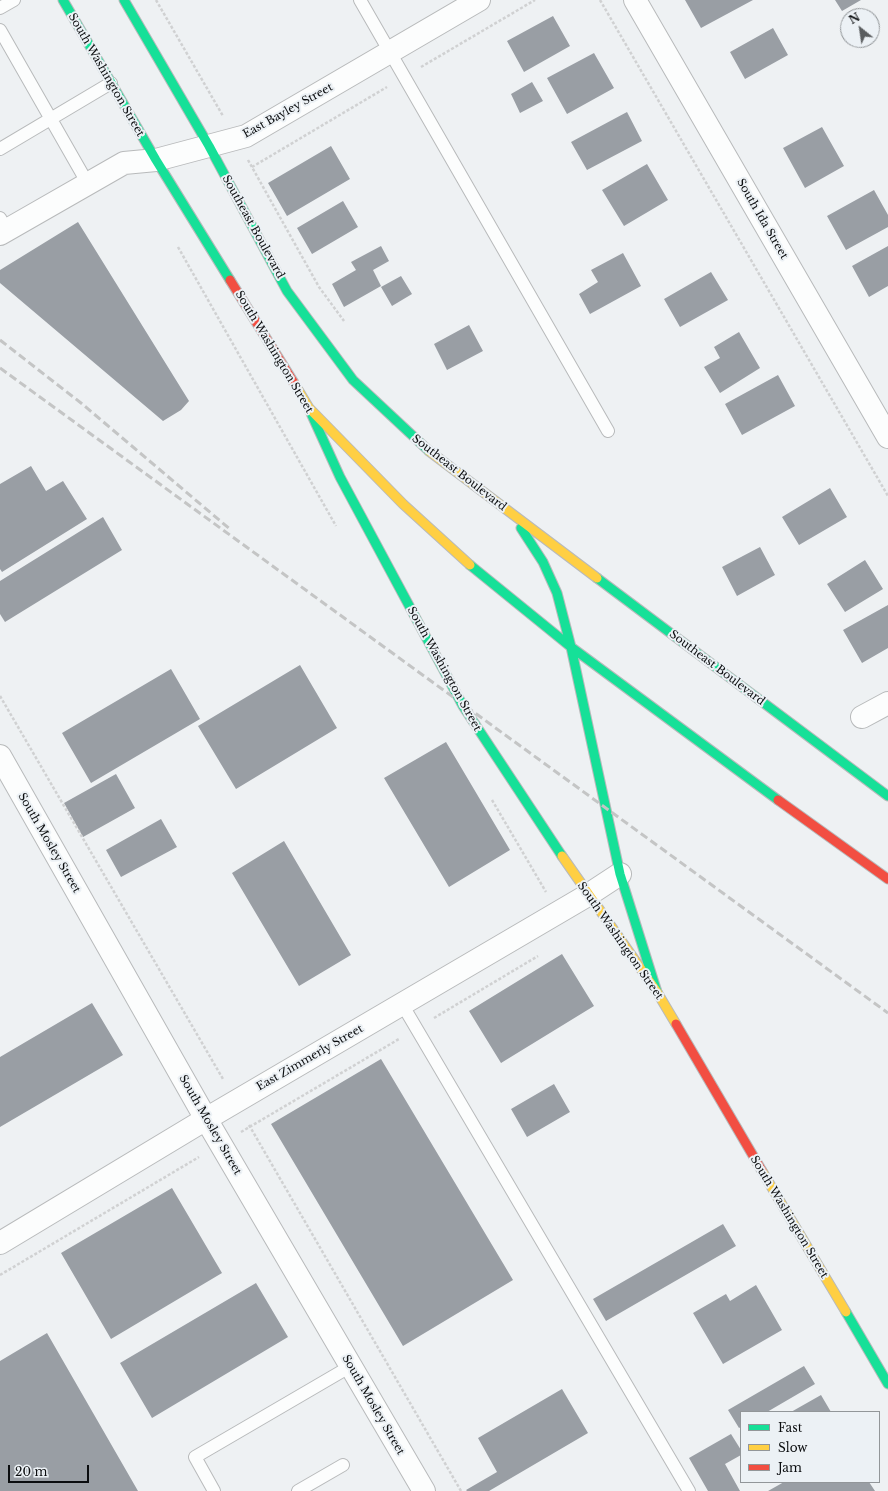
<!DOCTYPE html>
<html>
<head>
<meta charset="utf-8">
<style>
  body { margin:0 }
  #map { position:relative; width:888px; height:1491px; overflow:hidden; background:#eef1f3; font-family:"Libre Baskerville",serif }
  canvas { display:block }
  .legend { position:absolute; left:740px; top:1411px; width:140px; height:72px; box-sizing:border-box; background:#ecf1f5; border:1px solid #929699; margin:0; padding:5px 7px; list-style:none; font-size:12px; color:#0b0d0f }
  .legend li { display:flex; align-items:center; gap:8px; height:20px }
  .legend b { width:20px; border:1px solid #929699 }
  .north { position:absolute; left:840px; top:8px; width:40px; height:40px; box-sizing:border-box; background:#ecf1f5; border:1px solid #929699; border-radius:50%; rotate:330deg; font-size:11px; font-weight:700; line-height:16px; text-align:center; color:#0b0d0f }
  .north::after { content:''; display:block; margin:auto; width:14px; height:18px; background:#5a5d5f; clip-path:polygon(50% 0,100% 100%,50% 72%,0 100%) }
  .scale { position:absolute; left:8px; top:1465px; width:81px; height:18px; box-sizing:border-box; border:2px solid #0b0d0f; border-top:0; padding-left:5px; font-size:12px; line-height:14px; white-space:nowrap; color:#0b0d0f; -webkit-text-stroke:3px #ecf1f5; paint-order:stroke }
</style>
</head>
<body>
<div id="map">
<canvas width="888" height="1491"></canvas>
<ul class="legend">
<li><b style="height:5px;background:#16e098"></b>Fast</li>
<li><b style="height:5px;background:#ffcf43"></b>Slow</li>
<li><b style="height:5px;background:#f24e42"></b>Jam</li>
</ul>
<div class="north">N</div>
<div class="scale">20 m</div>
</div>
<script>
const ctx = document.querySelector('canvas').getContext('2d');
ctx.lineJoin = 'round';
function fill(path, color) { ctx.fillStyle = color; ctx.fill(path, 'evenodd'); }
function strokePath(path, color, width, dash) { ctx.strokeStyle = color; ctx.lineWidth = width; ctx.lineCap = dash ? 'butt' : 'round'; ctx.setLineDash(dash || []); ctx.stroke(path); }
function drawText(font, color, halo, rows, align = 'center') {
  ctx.font = font + ' "Libre Baskerville",serif'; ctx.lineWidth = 4; ctx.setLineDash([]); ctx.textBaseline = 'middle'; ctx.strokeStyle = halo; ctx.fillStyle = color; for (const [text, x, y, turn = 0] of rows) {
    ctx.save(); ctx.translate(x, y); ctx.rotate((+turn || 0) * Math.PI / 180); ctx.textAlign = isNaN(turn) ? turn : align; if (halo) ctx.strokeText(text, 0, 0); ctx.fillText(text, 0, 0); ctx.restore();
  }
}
const building = new Path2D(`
  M 685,0 L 753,0 L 701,28 Z
  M 835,0 L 861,0 L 842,11 Z
  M 553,16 L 570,46 L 524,72 L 507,41 Z
  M 773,28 L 788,55 L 745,79 L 730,52 Z
  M 594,53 L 614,88 L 567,114 L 547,78 Z
  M 532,82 L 543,101 L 520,113 L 511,94 Z
  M 627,112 L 642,141 L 587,170 L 571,142 Z
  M 822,127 L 844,166 L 805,188 L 783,148 Z
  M 331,146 L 350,179 L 287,216 L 268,183 Z
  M 647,164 L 668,200 L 624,226 L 602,190 Z
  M 874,190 L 888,215 L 888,227 L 846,250 L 827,216 Z
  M 343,201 L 358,227 L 312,254 L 297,228 Z
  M 78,222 L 189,401 L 181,410 L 163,421 L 0,283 L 0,270 Z
  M 381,246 L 389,261 L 373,270 L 381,286 L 344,307 L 332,284 L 356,270 L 351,262 Z
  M 888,246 L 888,286 L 869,297 L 852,266 Z
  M 623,253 L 641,286 L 590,314 L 579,294 L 598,282 L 591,270 Z
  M 711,272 L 728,300 L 680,327 L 664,299 Z
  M 401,276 L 412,294 L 392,306 L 381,287 Z
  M 469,325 L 483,351 L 447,370 L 434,344 Z
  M 739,332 L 760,368 L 720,393 L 704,367 L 720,358 L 714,347 Z
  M 778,375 L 795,406 L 742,435 L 725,404 Z
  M 31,466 L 46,491 L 63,481 L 87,519 L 2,572 L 0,569 L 0,484 Z
  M 830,488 L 847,517 L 799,545 L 782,517 Z
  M 103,517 L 122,550 L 5,622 L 0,614 L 0,581 Z
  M 760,547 L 775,575 L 737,596 L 722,567 Z
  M 865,560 L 883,589 L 845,612 L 827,584 Z
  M 888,605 L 888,648 L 862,663 L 843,630 Z
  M 300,665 L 337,728 L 236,789 L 198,726 Z
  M 171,669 L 200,719 L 91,783 L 62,733 Z
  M 446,742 L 510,850 L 449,887 L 384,778 Z
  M 116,774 L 135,808 L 83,837 L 64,803 Z
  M 161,819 L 177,847 L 121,877 L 106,850 Z
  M 284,841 L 351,955 L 299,986 L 232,873 Z
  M 562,954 L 594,1006 L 501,1063 L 469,1011 Z
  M 92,1003 L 123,1055 L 0,1127 L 0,1057 Z
  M 381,1059 L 513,1280 L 403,1346 L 271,1124 Z
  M 554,1084 L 570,1112 L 527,1137 L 511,1109 Z
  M 172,1188 L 222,1273 L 111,1339 L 61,1253 Z
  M 723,1224 L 736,1246 L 606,1321 L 593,1299 Z
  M 256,1283 L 288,1337 L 152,1418 L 120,1363 Z
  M 756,1285 L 782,1330 L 723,1364 L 693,1313 L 726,1294 L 730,1301 Z
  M 47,1333 L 138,1491 L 0,1491 L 0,1361 Z
  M 804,1366 L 815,1384 L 767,1412 L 741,1412 L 741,1427 L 739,1428 L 728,1410 Z
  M 562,1389 L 588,1433 L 489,1491 L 467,1491 L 466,1490 L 497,1472 L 478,1438 Z
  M 821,1395 L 831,1412 L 791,1412 Z
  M 731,1434 L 741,1450 L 741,1455 L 725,1464 L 740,1491 L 708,1491 L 689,1458 Z
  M 784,1482 L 869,1482 L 875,1491 L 768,1491 Z`);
const path = new Path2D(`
  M 156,0 L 223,116
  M 600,0 L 888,496
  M 421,67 L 535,0
  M 248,160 L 319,287 L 344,321
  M 252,167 L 387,87
  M 178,247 L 336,526
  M 0,696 L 223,1079
  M 492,800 L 546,892
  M 434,1018 L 538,956
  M 249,1125 L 461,1491
  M 241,1132 L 399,1039
  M 0,1275 L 199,1157`);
const lane = new Path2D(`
  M 360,0 L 608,431
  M 0,8 L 14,0
  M 0,30 L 88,184
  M 0,149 L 111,83
  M 0,218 L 7,230
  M 402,1004 L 689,1491
  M 214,1491 L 195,1457 L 351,1366
  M 298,1491 L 343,1465`);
const street = new Path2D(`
  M 635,0 L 888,437
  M 0,234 L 124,163 L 156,160 L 246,136 L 479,0
  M 862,717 L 888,703
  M 0,756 L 206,1119 L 424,1491
  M 0,1243 L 206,1119 L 588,895 L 620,874`);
const fast = new Path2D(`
  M 63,0 L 156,160 L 230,280
  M 124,0 L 209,146 L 287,291 L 353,380 L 429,451
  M 310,411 L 340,477 L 463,706 L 562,856
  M 521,528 L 543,562 L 557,593 L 571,647 L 620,874 L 657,992
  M 470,565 L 571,647 L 778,800
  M 597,578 L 888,796
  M 846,1312 L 888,1384`);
const slow = new Path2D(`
  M 294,383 L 309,408 L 403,504 L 470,565
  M 429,451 L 597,578
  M 562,856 L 657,992 L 676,1024
  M 762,1171 L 846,1312`);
const jam = new Path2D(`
  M 230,280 L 294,383
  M 778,800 L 888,879
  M 676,1024 L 762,1171`);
const rail = new Path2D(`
  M 0,340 L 81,403 L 231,530
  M 0,368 L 888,1013`);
const streetNames = [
  ["South Washington Street",106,75,60],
  ["East Bayley Street",288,111,-29],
  ["South Ida Street",762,219,60],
  ["Southeast Boulevard",253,227,61],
  ["South Washington Street",274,352,59],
  ["Southeast Boulevard",459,473,38],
  ["Southeast Boulevard",717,668,37],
  ["South Washington Street",444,669,61],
  ["South Mosley Street",49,843,60],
  ["South Washington Street",620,941,55],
  ["East Zimmerly Street",310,1058,-30],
  ["South Mosley Street",210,1125,60],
  ["South Washington Street",789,1217,59],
  ["South Mosley Street",373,1405,60]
];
fill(building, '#999ea4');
strokePath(lane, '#b8babb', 14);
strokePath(street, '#b8babb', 24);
strokePath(fast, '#b8babb', 11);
strokePath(slow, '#b8babb', 11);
strokePath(jam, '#b8babb', 11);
strokePath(path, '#d0d1d2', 2.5, [3, 2]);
strokePath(lane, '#fcfdfd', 12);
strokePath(street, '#fcfdfd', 22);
strokePath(fast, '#16e098', 9);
strokePath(slow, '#ffcf43', 9);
strokePath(jam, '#f24e42', 9);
strokePath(rail, '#c4c5c5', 3, [8, 4]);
drawText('11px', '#0b0d0f', '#ecf1f5', streetNames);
</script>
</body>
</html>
